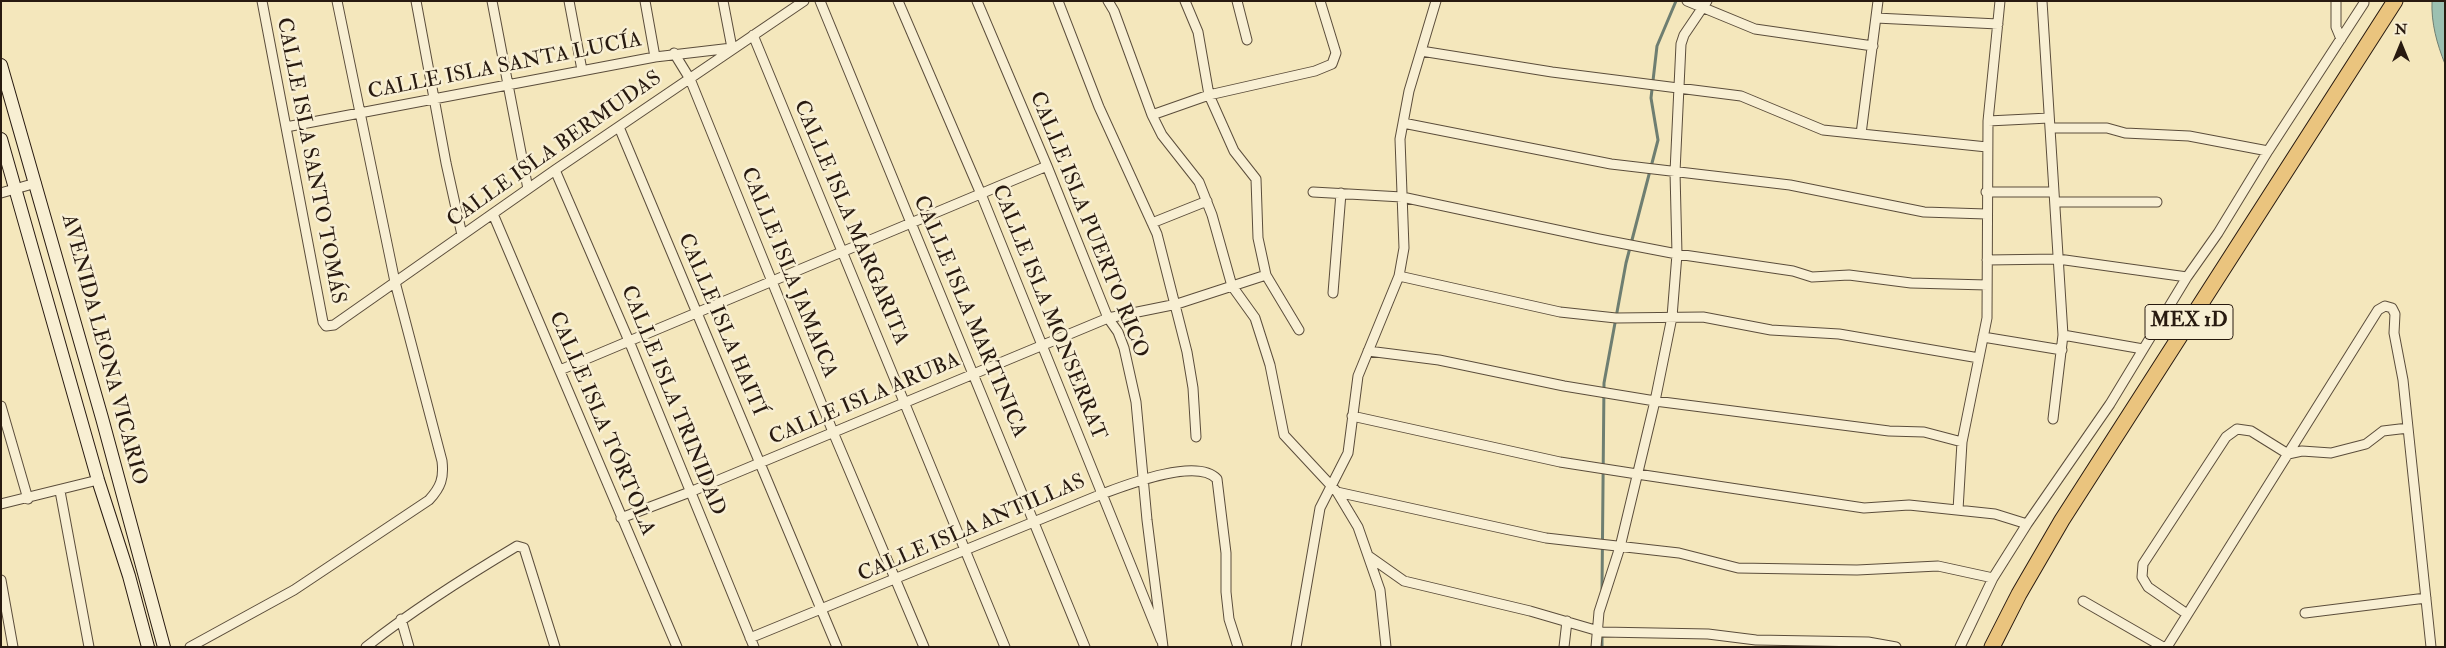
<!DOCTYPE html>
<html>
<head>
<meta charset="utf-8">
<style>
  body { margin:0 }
  #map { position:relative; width:2446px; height:648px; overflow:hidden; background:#f4e7bc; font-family:"IM FELL Double Pica",serif }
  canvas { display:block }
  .frame { position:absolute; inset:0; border:2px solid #281a10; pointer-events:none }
  .north { position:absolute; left:2376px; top:20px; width:50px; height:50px; -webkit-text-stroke:4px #f8efd3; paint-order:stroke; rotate:0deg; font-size:14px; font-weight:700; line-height:20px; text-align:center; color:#281a10 }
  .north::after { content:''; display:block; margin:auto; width:18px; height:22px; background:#281a10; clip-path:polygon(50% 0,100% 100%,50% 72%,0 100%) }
</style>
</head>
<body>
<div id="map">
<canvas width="2446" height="648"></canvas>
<div class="frame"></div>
<div class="north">N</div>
</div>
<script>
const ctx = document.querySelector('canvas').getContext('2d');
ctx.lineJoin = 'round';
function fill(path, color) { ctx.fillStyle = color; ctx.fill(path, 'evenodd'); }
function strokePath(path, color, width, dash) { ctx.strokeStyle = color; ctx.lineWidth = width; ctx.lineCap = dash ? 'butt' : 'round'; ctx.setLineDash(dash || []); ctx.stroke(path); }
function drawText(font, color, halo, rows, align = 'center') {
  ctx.font = font + ' "IM FELL Double Pica",serif'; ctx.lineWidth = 5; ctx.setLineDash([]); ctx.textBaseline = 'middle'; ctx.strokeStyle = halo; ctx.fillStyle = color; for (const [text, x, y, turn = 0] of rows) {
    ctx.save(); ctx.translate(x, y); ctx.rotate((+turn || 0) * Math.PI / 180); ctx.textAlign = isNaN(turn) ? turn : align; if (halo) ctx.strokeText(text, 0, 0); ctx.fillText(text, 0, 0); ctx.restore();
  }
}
const water = new Path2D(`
  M 2432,1 L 2445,1 L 2445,64 C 2437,44 2431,23 2432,1 Z`);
const stream = new Path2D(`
  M 1602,589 L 1604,383 L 1626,263 L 1658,140 L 1651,98 L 1657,46 L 1676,1
  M 1602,647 L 1602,633`);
const street = new Path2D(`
  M 262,1 L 323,322 L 326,326 L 334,325 L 555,170 L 804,1
  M 416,1 L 446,163 L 462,235
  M 492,1 L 528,189
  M 569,1 L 582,70
  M 645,1 L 655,57
  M 820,1 L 1085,647
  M 898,1 L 981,194 L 1161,640
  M 977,1 L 1047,166 L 1108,318 L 1118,332 L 1124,348 L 1136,402 L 1147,520 L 1163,647
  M 1058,1 L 1099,107 L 1157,234 L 1187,352 L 1193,388 L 1196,437
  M 1108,1 L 1114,11 L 1152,115 L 1162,135 L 1199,182 L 1212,215 L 1232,286 L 1255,318 L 1270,365 L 1284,435 L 1337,492 L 1358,527 L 1380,590 L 1386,647
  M 1185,1 L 1198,32 L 1209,95 L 1234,151 L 1256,179 L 1258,238 L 1266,275 L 1299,330
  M 1237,1 L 1247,40
  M 1687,1 L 1755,29 L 1873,46
  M 2042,1 L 2063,335 L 2053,419
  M 2336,1 L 2336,27 L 2341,39
  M 1876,18 L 1998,24
  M 753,35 L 1005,647
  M 1421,51 L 1552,72 L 1741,96 L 1823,130 L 1987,147
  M 674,53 L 690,79 L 833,432 L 924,647
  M 1152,115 L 1209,95 L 1315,71 L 1332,64 L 1336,53 L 1320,1
  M 1988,121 L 2049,118
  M 1403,123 L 1611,164 L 1790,185 L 1924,212 L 1986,214
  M 286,127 L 655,57 L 732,48 L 723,1
  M 619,127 L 837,647
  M 2050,128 L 2107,128 L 2125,133 L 2189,136 L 2268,151
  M 1861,134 L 1878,1
  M 555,170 L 629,341 L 754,647
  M 1313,192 L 1402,197 L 1599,239 L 1677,254 L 1793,271 L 1812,277 L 1849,275 L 1911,283 L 1987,285
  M 1986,192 L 2054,192
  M 1,193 L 36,183
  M 2055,202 L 2157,202
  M 493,214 L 677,647
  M 1152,223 L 1207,201
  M 1987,260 L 2058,259 L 2187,277
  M 1399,276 L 1560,312 L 1616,318 L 1703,317 L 1771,330 L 1839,334 L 1979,358
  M 1333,293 L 1341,193
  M 2063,335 L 2143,349
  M 1983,337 L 2062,350
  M 1368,351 L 1439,360 L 1564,386 L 1655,401 L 1889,431 L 1924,432 L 1962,442
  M 560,370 L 1047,166
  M 1,406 L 28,499
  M 1352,416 L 1560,462 L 1637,474 L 1864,508 L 1909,505 L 1995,514 L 2027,524
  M 60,491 L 89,647
  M 1337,492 L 1546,538 L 1679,553 L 1738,568 L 1857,570 L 1938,566 L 1993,578
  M 1,504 L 98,480
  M 1958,510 L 1962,442 L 1987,318 L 1988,121 L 2000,1
  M 621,518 L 690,492 L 1108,318 L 1177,304 L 1266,275
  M 1370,557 L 1404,581 L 1530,611 L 1602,632 L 1708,634 L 1756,640 L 1868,642 L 1896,647
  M 1,580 L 13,647
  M 2083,601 L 2163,647
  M 2305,613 L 2426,598
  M 2187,614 L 2148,587 L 2142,577 L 2143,564 L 2226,437 L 2237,429 L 2251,431 L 2288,454 L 2302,451 L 2331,453 L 2366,444 L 2383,431 L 2408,428
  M 401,619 L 409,647
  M 750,638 L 1102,494 C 1126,485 1197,457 1217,479 L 1226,553 L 1226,592 L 1229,619 L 1238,647
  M 190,647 L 294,590 L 429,500 C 441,487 444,478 442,461 L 395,282 L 337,1
  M 366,647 C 414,609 465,577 517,546 L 524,548 L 555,647
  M 1296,647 L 1320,508 L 1348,453 L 1358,376 L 1399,276 L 1404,248 L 1400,139 L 1409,91 L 1436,1
  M 1564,647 L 1567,621
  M 1596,647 L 1599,612 L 1620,547 L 1655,401 L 1672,317 L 1677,254 L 1675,172 L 1681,44 L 1684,35 L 1707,1
  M 1960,647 L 1993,578 L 2027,524 L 2110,404 L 2187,277 L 2218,233 L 2268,151 L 2364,3
  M 2167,647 L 2378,310 L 2385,306 L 2392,308 L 2395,314 L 2394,333 L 2403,380 L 2431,647`);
const secondary = new Path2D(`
  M 1,65 L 102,418 L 164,647
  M 1,139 L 98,480 L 129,576 L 148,647`);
const highway = new Path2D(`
  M 1992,647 L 2019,594 L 2062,520 L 2395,1`);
const shields = [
  [2189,322,88]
];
const shieldNames = [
  ["MEX 1D",2189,322]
];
const streetNames = [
  ["CALLE ISLA SANTA LUCÍA",505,67,-11],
  ["CALLE ISLA BERMUDAS",555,150,-35],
  ["CALLE ISLA SANTO TOMÁS",310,161,79],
  ["CALLE ISLA MARGARITA",850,223,67],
  ["CALLE ISLA PUERTO RICO",1088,225,68],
  ["CALLE ISLA JAMAICA",788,273,68],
  ["CALLE ISLA MONSERRAT",1048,313,68],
  ["CALLE ISLA MARTINICA",969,317,67],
  ["CALLE ISLA HAITÍ",721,325,67],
  ["AVENIDA LEONA VICARIO",103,350,75],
  ["CALLE ISLA ARUBA",865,400,-23],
  ["CALLE ISLA TRINIDAD",672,401,68],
  ["CALLE ISLA TÓRTOLA",601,424,67],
  ["CALLE ISLA ANTILLAS",972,529,-23]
];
fill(water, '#9cc0b1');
strokePath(water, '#6e7e71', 1);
strokePath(stream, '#6e7e71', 3);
strokePath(street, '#5b4d3b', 11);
strokePath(secondary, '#281a10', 14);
strokePath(highway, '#281a10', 17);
strokePath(street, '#f8efd3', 9);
strokePath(secondary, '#f8efd3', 12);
strokePath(highway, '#eac47e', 15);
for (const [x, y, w] of shields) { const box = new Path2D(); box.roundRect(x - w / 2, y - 17.5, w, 35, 4); ctx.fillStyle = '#f8efd3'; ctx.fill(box); strokePath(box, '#281a10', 1); }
drawText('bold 20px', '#281a10', null, shieldNames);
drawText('21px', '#281a10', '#f8efd3', streetNames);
</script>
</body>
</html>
